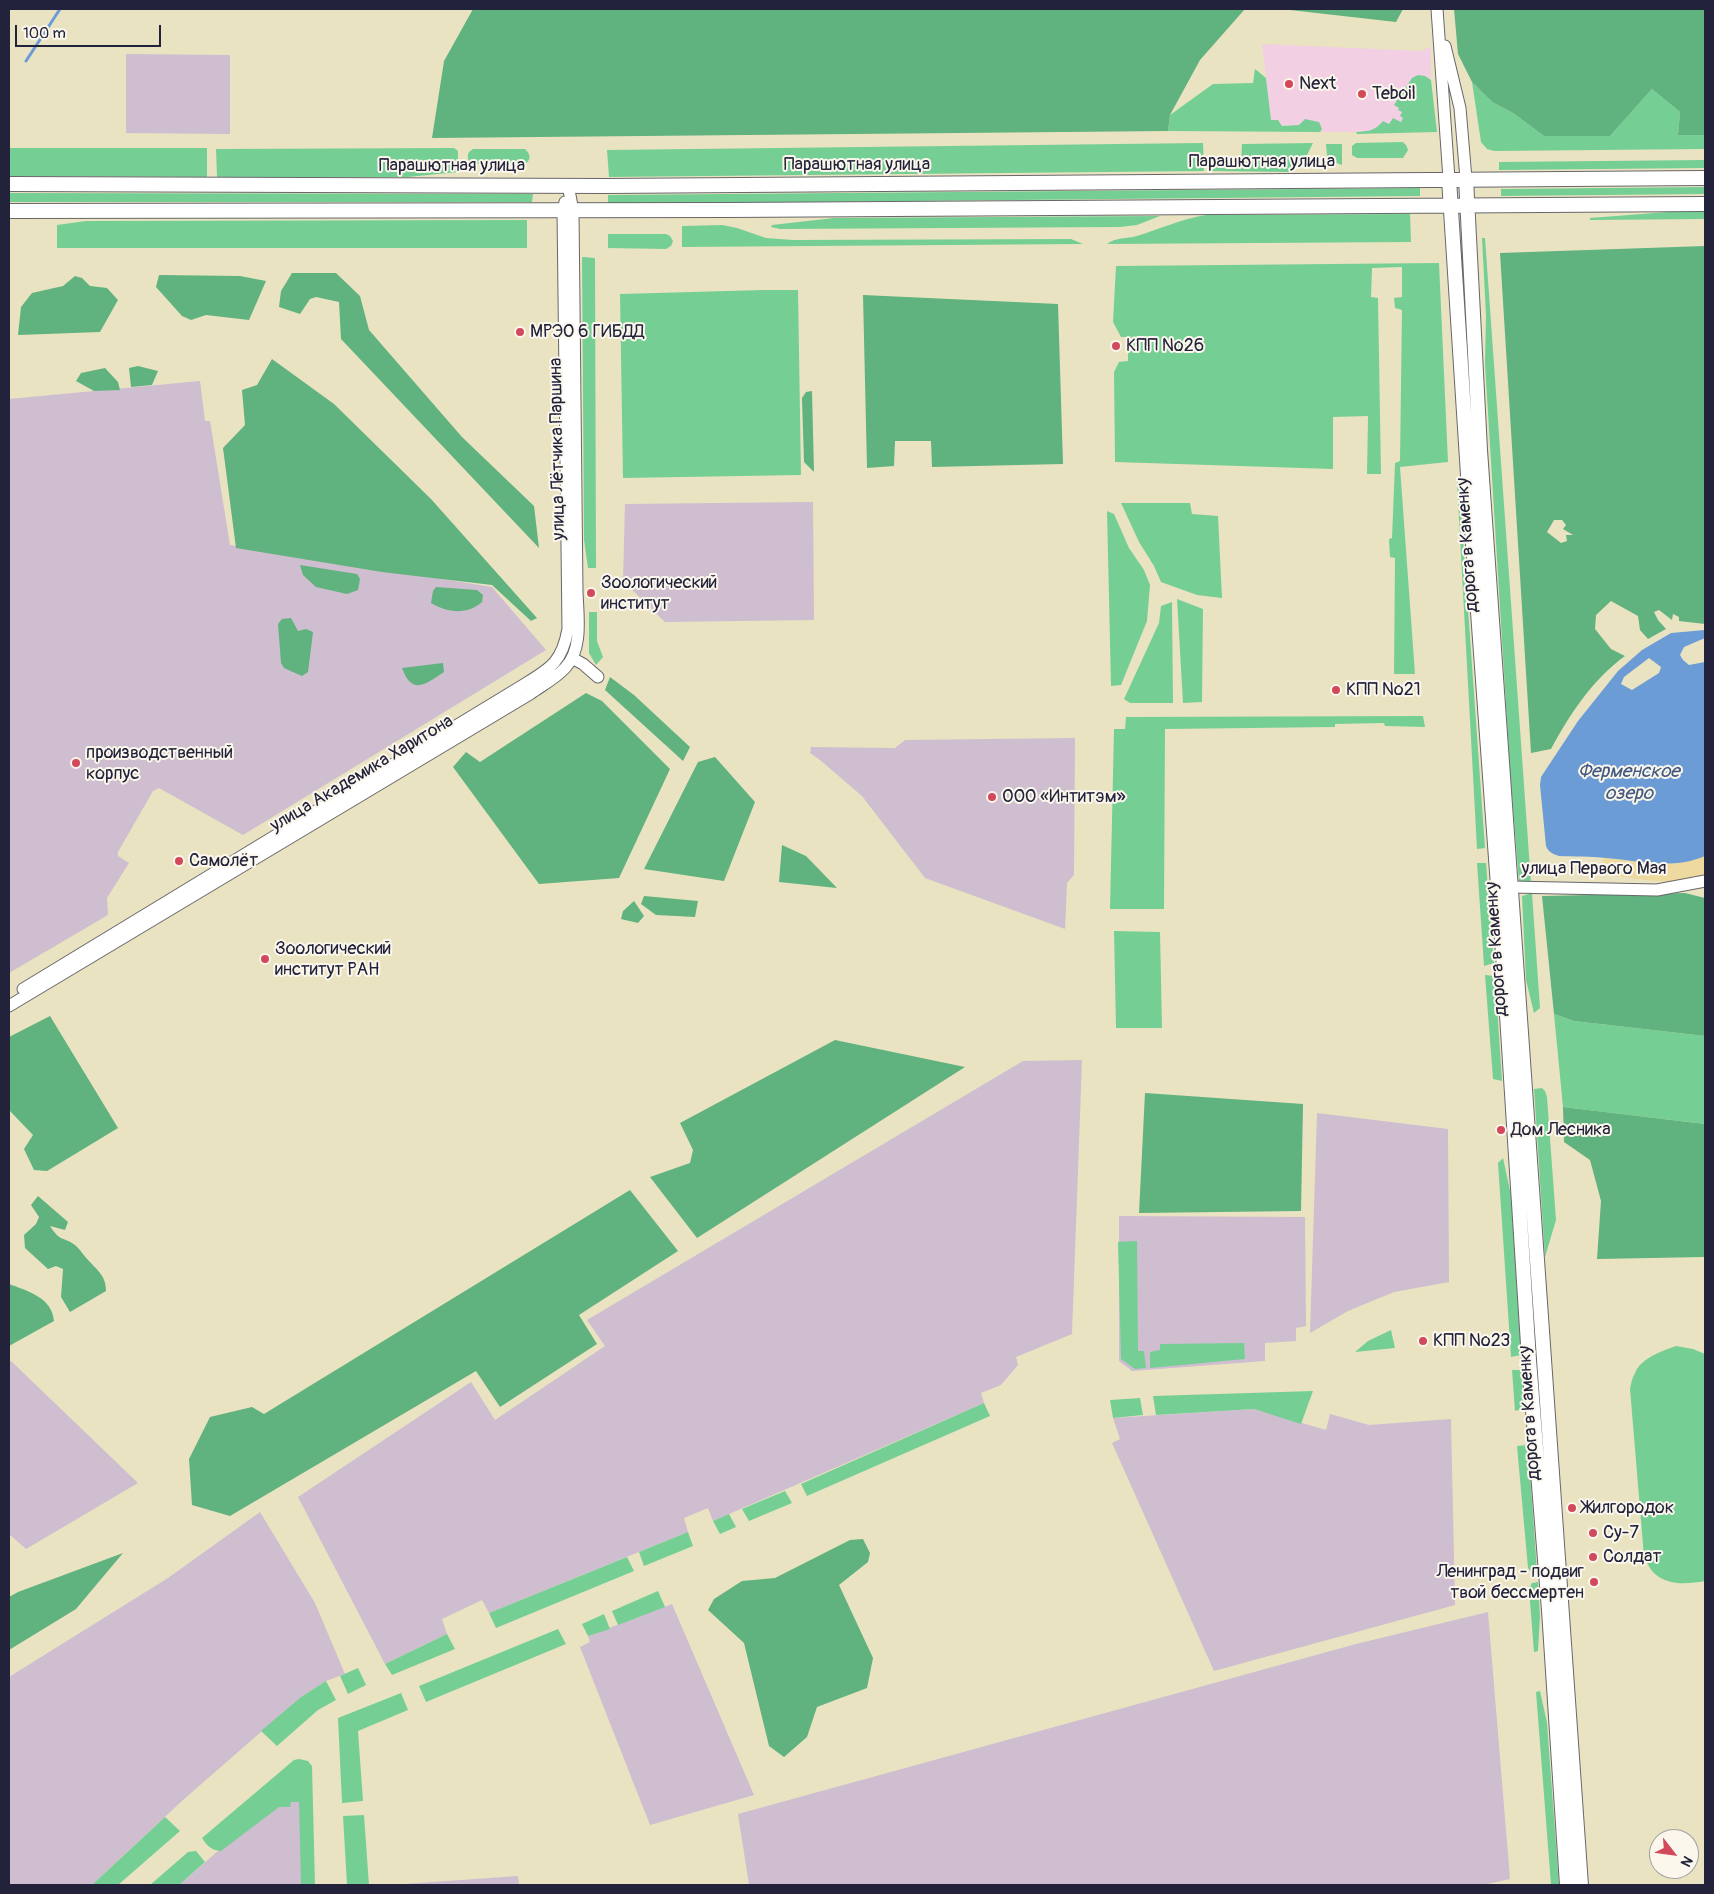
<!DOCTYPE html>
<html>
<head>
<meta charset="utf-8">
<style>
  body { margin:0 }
  #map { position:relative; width:1714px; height:1894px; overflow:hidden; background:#eae3c2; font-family:Pangolin,sans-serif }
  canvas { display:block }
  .frame { position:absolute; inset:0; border:10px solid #22223b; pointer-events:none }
  .north { position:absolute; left:1649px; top:1829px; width:50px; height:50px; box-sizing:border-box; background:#fbf7ec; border:1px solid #a4a2a5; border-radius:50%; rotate:120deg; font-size:14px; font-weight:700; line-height:20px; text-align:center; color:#22223b }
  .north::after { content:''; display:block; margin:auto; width:18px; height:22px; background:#d1495b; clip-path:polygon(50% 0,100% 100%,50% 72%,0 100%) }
  .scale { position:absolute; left:15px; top:25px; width:146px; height:22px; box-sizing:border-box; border:2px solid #22223b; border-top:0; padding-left:6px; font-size:15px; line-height:18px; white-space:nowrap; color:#22223b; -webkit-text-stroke:4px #fbf7ec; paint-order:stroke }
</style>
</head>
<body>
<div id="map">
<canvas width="1714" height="1894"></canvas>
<div class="frame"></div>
<div class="north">N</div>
<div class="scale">100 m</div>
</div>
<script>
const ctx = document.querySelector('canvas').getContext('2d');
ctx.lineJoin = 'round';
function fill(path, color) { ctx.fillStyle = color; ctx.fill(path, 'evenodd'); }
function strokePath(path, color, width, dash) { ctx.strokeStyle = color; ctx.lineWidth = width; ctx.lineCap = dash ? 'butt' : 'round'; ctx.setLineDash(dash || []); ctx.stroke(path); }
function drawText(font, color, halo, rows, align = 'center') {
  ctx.font = font + ' Pangolin,sans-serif'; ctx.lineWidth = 4; ctx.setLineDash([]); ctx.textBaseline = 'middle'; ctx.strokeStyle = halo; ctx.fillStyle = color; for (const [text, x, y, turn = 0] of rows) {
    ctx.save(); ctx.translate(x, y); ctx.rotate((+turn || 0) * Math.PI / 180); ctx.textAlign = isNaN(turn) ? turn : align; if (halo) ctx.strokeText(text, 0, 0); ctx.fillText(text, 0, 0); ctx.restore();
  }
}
const built = new Path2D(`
  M 1262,44 L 1422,51 L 1431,46 L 1431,80 L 1425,76 L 1400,108 L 1404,117 L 1401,122 L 1389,124 L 1371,131 L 1356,132 L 1320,132 L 1322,129 L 1300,125 L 1282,126 L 1271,120 Z`);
const industrial = new Path2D(`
  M 126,54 L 230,55 L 230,134 L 126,133 Z
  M 200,381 L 205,421 L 210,421 L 230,545 L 492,587 L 546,650 L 243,835 L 159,788 L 153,791 L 118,852 L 118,856 L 129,863 L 107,898 L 108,915 L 9,973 L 9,399 Z
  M 813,502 L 814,620 L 665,622 L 623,581 L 625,504 Z
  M 1075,738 L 1074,875 L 1067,883 L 1065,929 L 925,878 L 862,796 L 820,760 L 810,753 L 811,747 L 895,748 L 905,740 Z
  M 1082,1060 L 1072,1334 L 1016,1357 L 1018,1365 L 1001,1385 L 981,1393 L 984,1403 L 713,1521 L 708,1508 L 684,1518 L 688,1532 L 489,1613 L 482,1600 L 442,1619 L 447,1634 L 385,1664 L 298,1497 L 471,1382 L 495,1420 L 605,1346 L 587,1320 L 1023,1061 Z
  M 1317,1113 L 1448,1129 L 1449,1282 L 1394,1292 L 1348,1311 L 1310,1333 Z
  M 1119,1216 L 1305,1217 L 1306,1326 L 1296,1328 L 1296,1341 L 1265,1343 L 1265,1361 L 1132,1371 L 1119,1361 Z
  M 11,1361 L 138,1483 L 26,1549 L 9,1534 L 9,1363 Z
  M 1254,1409 L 1326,1430 L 1330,1414 L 1369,1425 L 1451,1419 L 1455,1605 L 1214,1671 L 1112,1443 L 1120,1439 L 1113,1418 Z
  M 260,1512 L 315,1603 L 345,1674 L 326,1681 L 301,1697 L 183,1800 L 92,1885 L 9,1885 L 9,1677 L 168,1578 Z
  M 672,1604 L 754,1795 L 650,1825 L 580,1647 L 590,1642 L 588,1636 Z
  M 1488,1612 L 1510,1879 L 1483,1885 L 749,1885 L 738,1814 L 1356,1644 Z
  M 303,1785 L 306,1885 L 179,1885 L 218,1851 Z
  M 518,1876 L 519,1885 L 390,1885 Z`);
const green = new Path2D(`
  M 1255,69 L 1266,78 L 1271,120 L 1278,120 L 1282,126 L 1299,125 L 1305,119 L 1319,122 L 1322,129 L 1320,132 L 1168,131 L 1170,115 L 1213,84 L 1253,83 Z
  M 1418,75 L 1425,76 L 1431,80 L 1437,132 L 1357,134 L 1356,132 C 1369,131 1375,131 1383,121 L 1389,124 L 1393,118 L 1401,122 L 1403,118 L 1400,116 L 1402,112 L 1398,110 L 1399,108 L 1394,105 L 1412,78 Z
  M 1472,82 L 1492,102 L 1513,113 L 1544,136 L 1610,136 L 1652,89 L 1680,112 L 1678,135 L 1705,135 L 1705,149 L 1494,151 L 1487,149 L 1481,142 Z
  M 1403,142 L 1406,145 L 1408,150 L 1403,158 L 1357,158 L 1352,155 L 1352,146 L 1356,143 Z
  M 1203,143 L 1204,171 L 609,177 L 607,150 Z
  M 1313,143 L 1302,165 L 1289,172 L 1212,171 L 1213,167 L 1217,165 L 1241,165 L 1242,144 Z
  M 1326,144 L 1342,144 L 1342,165 L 1331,161 L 1327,155 Z
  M 9,148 L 207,148 L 207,177 L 9,176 Z
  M 454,148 L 458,151 L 458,172 L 408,177 L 217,177 L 216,149 Z
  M 473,149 L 525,149 C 531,154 531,160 525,164 L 473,164 C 467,161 467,157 469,152 Z
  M 1705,160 L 1705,168 L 1499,170 L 1499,162 Z
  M 1705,187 L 1705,194 L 1501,196 L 1501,189 Z
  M 1420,188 L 1420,196 L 608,204 L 608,195 Z
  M 9,193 L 533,194 L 532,202 L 9,202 Z
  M 1705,211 L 1705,219 L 1590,220 L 1590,218 L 1668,212 Z
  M 1410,214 L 1411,242 L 1107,244 C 1116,237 1126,239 1137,236 C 1160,229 1181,219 1206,215 Z
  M 1160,216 L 1137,225 L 1120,227 L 780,229 L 771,227 L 772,225 L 834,218 Z
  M 527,220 L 527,248 L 57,248 L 57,225 L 86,221 Z
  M 722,225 L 737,228 L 766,238 L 793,240 L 1071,239 L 1083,244 L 682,247 L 682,226 Z
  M 608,234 L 666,234 L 670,236 L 673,241 L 671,246 L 666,249 L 608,248 Z
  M 1482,238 L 1485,238 L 1531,883 L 1519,882 L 1510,770 L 1485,364 L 1486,315 Z
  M 582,257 L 595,258 L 596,568 L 588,568 L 584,540 Z
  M 1439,263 L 1448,462 L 1400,467 L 1415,674 L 1394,674 L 1395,558 L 1390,557 L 1389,539 L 1392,538 L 1395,463 L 1400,461 L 1402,310 L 1395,308 L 1394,298 L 1402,297 L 1402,267 L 1372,268 L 1371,297 L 1378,298 L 1381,474 L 1367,474 L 1368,416 L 1333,417 L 1333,469 L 1115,462 L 1114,372 L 1119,362 L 1128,361 L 1128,337 L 1121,337 L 1113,322 L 1116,266 Z
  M 763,290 L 798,290 L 801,475 L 623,478 L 620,294 Z
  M 1457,482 L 1459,482 L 1485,848 L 1477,849 Z
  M 1121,503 L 1190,503 L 1192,514 L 1218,516 L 1222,598 L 1197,595 L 1161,582 L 1154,566 L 1139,542 Z
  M 1107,511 L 1114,514 L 1129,548 L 1144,570 L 1150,585 L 1147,621 L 1121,685 L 1111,686 Z
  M 1177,599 L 1203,609 L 1202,702 L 1183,703 Z
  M 1172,602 L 1173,703 L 1130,703 L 1124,699 L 1159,623 L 1161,606 Z
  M 589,612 L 597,612 L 597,641 L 603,657 L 596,665 L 589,653 Z
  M 1423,716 L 1425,727 L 1385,726 L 1384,723 L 1335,724 L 1335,727 L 1165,729 L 1164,909 L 1110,909 L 1114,729 L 1125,729 L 1126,717 Z
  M 1477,863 L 1486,863 L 1494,963 L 1484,966 Z
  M 1532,893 L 1540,1008 L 1534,1013 L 1526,980 L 1522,896 Z
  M 1114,931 L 1160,932 L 1162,1028 L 1116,1028 Z
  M 1485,975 L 1495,976 L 1502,1081 L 1493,1079 Z
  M 1554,1014 L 1574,1021 L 1705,1036 L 1705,1124 L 1563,1107 Z
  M 1542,1088 L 1545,1091 L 1547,1097 L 1556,1220 L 1545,1257 L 1534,1089 Z
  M 1503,1158 L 1511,1195 L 1521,1355 L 1511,1357 L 1498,1163 Z
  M 1137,1241 L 1138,1351 L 1144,1351 L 1146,1368 L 1135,1369 L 1121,1359 L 1118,1242 Z
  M 1391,1330 L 1395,1348 L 1355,1352 L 1368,1341 Z
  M 1244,1343 L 1245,1359 L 1150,1368 L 1150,1352 L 1160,1350 L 1160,1344 Z
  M 1676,1346 L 1693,1349 L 1705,1354 L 1705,1581 C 1688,1584 1669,1586 1655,1574 C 1650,1570 1647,1562 1644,1557 L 1630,1389 C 1631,1384 1632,1378 1635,1373 C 1641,1358 1662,1351 1676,1346 Z
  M 1512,1370 L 1523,1370 L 1525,1408 L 1515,1411 Z
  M 1313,1391 L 1301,1424 L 1254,1409 L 1156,1415 L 1153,1396 Z
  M 1140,1398 L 1143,1415 L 1113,1418 L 1110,1400 Z
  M 984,1403 L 990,1416 L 807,1496 L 801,1484 Z
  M 1528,1445 L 1537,1571 L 1531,1572 L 1528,1568 L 1517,1446 Z
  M 785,1491 L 792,1503 L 749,1521 L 742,1509 Z
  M 729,1514 L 736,1527 L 720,1534 L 713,1521 Z
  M 688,1532 L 693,1546 L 644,1566 L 639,1552 Z
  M 627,1557 L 634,1571 L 496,1628 L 489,1613 Z
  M 1538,1582 L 1540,1616 L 1538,1651 L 1534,1652 L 1529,1589 L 1532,1583 Z
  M 658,1591 L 665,1607 L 618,1625 L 612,1611 Z
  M 604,1614 L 610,1629 L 588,1636 L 582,1624 Z
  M 558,1629 L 566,1644 L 426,1702 L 419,1686 Z
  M 447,1634 L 455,1649 L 392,1675 L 385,1664 Z
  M 358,1668 L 366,1685 L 348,1694 L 340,1676 Z
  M 326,1681 L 336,1700 L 318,1710 L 277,1746 L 261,1731 L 301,1697 Z
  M 1540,1691 L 1547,1723 L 1559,1885 L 1551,1885 L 1536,1692 Z
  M 401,1693 L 408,1710 L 358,1731 L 363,1801 L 342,1803 L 338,1718 Z
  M 299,1759 L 308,1761 L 312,1766 L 315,1885 L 301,1885 L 299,1802 L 291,1802 L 290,1807 L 279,1807 L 221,1851 C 211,1850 207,1846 202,1838 L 294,1760 Z
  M 364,1815 L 369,1885 L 347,1885 L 343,1816 Z
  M 165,1817 L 180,1831 L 118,1885 L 92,1885 Z
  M 196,1851 L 205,1862 L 179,1885 L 150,1885 L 188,1852 Z`);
const forest = new Path2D(`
  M 473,9 L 1245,9 L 1200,60 L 1170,115 L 1168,131 L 432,138 L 444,61 Z
  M 1281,9 L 1403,9 L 1396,22 Z
  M 1454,9 L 1705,9 L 1705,135 L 1678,135 L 1680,112 L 1652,89 L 1610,136 L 1544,136 L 1513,113 L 1492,102 L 1472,82 L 1458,54 Z
  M 1705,246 L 1705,624 L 1679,621 L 1679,617 L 1673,614 L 1672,620 L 1659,610 L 1654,612 L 1658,620 L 1666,629 L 1648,639 L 1640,630 L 1638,616 L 1611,601 L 1596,615 L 1595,629 L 1611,649 L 1625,656 C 1592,680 1570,714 1551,749 L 1531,753 L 1500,253 ZM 1554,520 L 1562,520 L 1566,525 L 1563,529 L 1573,535 L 1566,535 L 1567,541 L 1561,543 L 1547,532 Z
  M 292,273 L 336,273 L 360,296 L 369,330 L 462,437 L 534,506 L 539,548 L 341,339 L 339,302 L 316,297 L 310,299 L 300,314 L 279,307 L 281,291 Z
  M 159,275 L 240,276 L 266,281 L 249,320 L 206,315 L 191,320 L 182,316 L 156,287 Z
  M 75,276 L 82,278 L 90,286 L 107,288 L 118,300 L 100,332 L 18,335 L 21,307 L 32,293 L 63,286 Z
  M 863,295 L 1058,304 L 1063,464 L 932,467 L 931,441 L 895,441 L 894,466 L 867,468 Z
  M 272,359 L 334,404 L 431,499 L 537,618 L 531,621 L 492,585 L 382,572 L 236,548 L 223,448 L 245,425 L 242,390 L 257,385 Z
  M 138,366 L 158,371 L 152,385 L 131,387 L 129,368 Z
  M 105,368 L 118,382 L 120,390 L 94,391 L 76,381 L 81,373 Z
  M 812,391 L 814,472 L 804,462 L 802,398 L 806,392 Z
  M 300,565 L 357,574 L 360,579 L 358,590 L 347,594 L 316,587 L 303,575 Z
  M 436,587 L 477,590 L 483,595 L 482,602 C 467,615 448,613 431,603 L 433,591 Z
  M 291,618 L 298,631 L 306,629 L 313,632 L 308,672 L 302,676 L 284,668 L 281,663 L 278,624 L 282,619 Z
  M 443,663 L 444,672 C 426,684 412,696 402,668 Z
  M 610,677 L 634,695 L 690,747 L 683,761 L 605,690 Z
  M 586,693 L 602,701 L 670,769 L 619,878 L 539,884 L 453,767 L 466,752 L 480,762 Z
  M 715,757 L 755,802 L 724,881 L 644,869 L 698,762 Z
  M 782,845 L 806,856 L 837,888 L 779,882 Z
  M 1685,893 L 1705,898 L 1705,1036 L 1574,1021 L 1554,1014 L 1542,896 Z
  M 644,896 L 698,901 L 695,917 L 656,915 L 641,904 Z
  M 634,901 L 644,916 L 638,923 L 621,919 L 623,911 Z
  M 50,1016 L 118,1128 L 47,1171 L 34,1170 L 24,1149 L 33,1135 L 9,1110 L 9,1037 Z
  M 835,1040 L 965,1067 L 697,1238 L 650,1177 L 690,1163 L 693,1150 L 680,1123 Z
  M 1145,1093 L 1303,1104 L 1301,1211 L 1139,1213 Z
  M 1563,1107 L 1705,1124 L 1705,1257 L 1597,1259 L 1601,1201 L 1590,1160 L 1564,1142 Z
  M 630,1190 L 678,1251 L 579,1315 L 597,1344 L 500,1407 L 476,1371 L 230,1516 L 192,1505 L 189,1459 L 210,1417 L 252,1407 L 264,1414 Z
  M 38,1196 L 68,1222 L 65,1230 L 50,1226 C 61,1243 63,1236 75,1245 C 80,1249 84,1256 89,1261 C 98,1271 106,1276 106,1291 L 70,1312 L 61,1297 L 63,1269 L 56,1266 L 48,1269 L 25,1248 L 24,1235 L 36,1224 L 39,1217 L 31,1205 Z
  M 9,1284 C 27,1291 52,1297 54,1321 L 9,1346 Z
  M 863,1539 L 870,1553 L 868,1562 L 839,1585 L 873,1658 L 867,1688 L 817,1707 L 807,1737 L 784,1757 L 769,1746 L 744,1643 L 708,1610 L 714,1599 L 742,1581 L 775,1578 L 850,1540 Z
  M 123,1553 L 76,1609 L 9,1650 L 9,1597 L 18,1592 Z`);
const sand = new Path2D(`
  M 1705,856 L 1705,874 C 1673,888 1635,878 1602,874 L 1603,857 C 1637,862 1672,870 1705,856 Z`);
const water = new Path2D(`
  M 1705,630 L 1705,638 L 1684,647 L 1680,655 L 1683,660 L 1689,665 L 1705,662 L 1705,856 C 1673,870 1640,861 1606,858 C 1590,856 1574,857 1559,856 C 1553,854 1548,852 1546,846 L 1540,785 L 1541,777 L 1578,721 L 1618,671 L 1642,650 L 1671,633 ZM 1649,658 L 1661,667 L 1659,673 L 1632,690 L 1621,684 L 1624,677 Z`);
const stream = new Path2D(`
  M 26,61 L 60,9`);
const minor = new Path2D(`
  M 1437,9 L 1449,179
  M 1445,46 L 1460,108 L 1466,179
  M 572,658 L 583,664 L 598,677
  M 1511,887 L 1657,890 L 1705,881
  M 23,989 L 525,684 C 551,668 562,662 568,629 L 563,211 L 565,202
  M 9,1006 L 530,694 C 541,686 555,679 565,668 C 583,649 578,617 577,592 L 573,211 L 568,185`);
const major = new Path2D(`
  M 1449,179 L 1468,475 L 1504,968 L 1529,1360 L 1549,1610 L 1567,1885
  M 1466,179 L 1480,450 L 1581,1885
  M 9,184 L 605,186 L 1705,178
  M 9,211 L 729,210 L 1705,204`);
const markers = [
  [1289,84,5,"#d1495b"],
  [1362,94,5,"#d1495b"],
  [520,332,5,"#d1495b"],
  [1116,346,5,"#d1495b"],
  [591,593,5,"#d1495b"],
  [1336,690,5,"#d1495b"],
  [76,763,5,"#d1495b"],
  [992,797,5,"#d1495b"],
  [179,861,5,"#d1495b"],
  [265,959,5,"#d1495b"],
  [1501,1130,5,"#d1495b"],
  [1423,1341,5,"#d1495b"],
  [1572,1508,5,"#d1495b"],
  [1593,1533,5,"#d1495b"],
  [1593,1557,5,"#d1495b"],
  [1594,1582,5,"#d1495b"]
];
const poiNames = [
  ["Next",1299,84],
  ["Teboil",1372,94],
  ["МРЭО 6 ГИБДД",530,332],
  ["КПП №26",1126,346],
  ["Зоологический",601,583],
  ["институт",601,604],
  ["КПП №21",1346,690],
  ["производственный",86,753],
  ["корпус",86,774],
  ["ООО «Интитэм»",1002,797],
  ["Самолёт",189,861],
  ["Зоологический",275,949],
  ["институт РАН",275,970],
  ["Дом Лесника",1511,1130],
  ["КПП №23",1433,1341],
  ["Жилгородок",1582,1508],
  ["Су-7",1603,1533],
  ["Солдат",1603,1557],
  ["Ленинград - подвиг",1584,1572,"right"],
  ["твой бессмертен",1584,1593,"right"]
];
const streetNames = [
  ["Парашютная улица",1262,162],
  ["Парашютная улица",857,165],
  ["Парашютная улица",452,166],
  ["улица Лётчика Паршина",558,449,-91],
  ["дорога в Каменку",1468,545,-94],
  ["улица Академика Харитона",362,774,-31],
  ["улица Первого Мая",1594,869],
  ["дорога в Каменку",1497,949,-94],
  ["дорога в Каменку",1530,1413,-94]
];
const waterNames = [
  ["Ферменское",1629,772],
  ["озеро",1629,794]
];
fill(built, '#f2cfe2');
fill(industrial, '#cfbdd0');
fill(green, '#75cf95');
fill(forest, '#60b27e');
fill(sand, '#eeda9e');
fill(water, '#6b9cd5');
strokePath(stream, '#6b9cd5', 3);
strokePath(minor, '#68666a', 13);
strokePath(major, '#68666a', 16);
strokePath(minor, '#fff', 11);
strokePath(major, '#fff', 14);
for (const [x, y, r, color] of markers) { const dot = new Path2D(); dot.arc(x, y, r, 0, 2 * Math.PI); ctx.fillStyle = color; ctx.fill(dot); strokePath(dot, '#fbf7ec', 2); }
drawText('18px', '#22223b', '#fbf7ec', poiNames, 'left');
drawText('18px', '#22223b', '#fbf7ec', streetNames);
drawText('italic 19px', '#435980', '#fbf7ec', waterNames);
</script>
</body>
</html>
